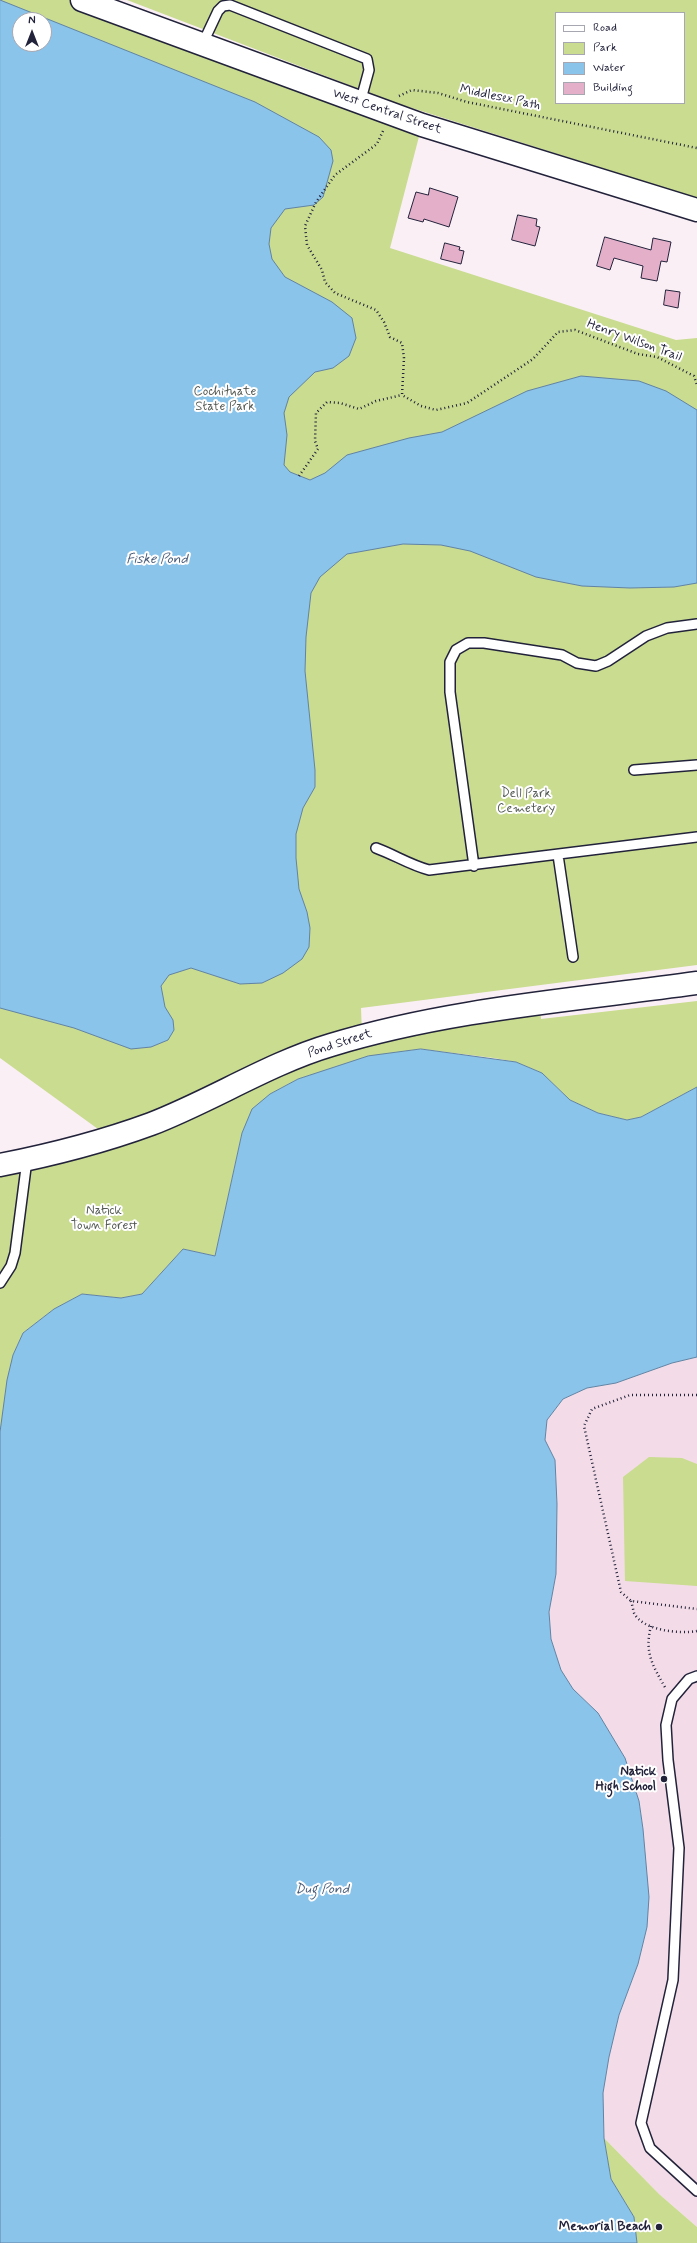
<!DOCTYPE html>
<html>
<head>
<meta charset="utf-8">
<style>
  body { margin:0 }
  #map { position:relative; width:697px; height:2243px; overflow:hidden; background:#faeff4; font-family:Mynerve,sans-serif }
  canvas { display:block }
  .legend { position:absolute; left:555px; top:12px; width:130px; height:92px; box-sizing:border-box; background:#fff; border:1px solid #a7a7b1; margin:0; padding:5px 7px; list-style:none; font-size:12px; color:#22223b }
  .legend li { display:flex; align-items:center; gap:8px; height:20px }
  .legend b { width:20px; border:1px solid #a7a7b1 }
  .north { position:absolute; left:12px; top:12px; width:40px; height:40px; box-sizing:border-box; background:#fff; border:1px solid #a7a7b1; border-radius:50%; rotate:0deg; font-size:11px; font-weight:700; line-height:16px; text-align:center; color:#22223b }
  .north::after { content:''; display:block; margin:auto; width:14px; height:18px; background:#22223b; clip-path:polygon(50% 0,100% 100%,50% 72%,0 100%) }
</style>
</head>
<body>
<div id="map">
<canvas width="697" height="2243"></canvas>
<ul class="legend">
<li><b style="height:5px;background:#fff"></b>Road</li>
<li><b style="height:11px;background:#c9dc90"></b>Park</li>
<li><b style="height:11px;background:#8bc4ea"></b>Water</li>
<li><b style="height:11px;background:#e4afc9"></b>Building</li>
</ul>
<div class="north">N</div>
</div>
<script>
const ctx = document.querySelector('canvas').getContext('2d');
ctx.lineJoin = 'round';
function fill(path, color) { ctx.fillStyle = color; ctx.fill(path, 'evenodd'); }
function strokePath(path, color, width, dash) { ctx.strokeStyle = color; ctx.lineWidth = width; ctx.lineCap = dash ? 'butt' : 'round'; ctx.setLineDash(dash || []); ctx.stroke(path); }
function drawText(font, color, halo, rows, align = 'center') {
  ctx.font = font + ' Mynerve,sans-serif'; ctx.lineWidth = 4; ctx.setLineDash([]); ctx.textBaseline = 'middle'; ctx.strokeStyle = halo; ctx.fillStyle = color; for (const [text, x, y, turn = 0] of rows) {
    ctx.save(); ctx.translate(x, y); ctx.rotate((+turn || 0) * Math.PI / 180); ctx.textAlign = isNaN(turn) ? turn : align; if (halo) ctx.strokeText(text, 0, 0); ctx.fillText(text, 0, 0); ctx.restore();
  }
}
const built = new Path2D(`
  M 697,1357 L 697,2227 L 659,2194 L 604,2138 L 603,2093 L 609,2057 L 619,2015 L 638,1964 L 647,1927 L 643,1829 L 639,1801 L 625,1758 L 598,1713 L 573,1689 L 561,1670 L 551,1639 L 549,1612 L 556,1574 L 557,1504 L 555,1460 L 545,1441 L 547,1420 L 563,1399 L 587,1388 L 616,1383 L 672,1363 Z`);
const green = new Path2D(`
  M 0,0 L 82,0 L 422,125 L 390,248 L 676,340 L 697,338 L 697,965 L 361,1008 L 362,1036 L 540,1004 L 541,1019 L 697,1001 L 697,1087 L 641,1117 L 627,1120 L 598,1113 L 570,1100 L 542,1073 L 516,1062 L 494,1058 L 421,1049 L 395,1053 L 298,1079 L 270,1094 L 242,1133 L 215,1256 L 183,1249 L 142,1294 L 121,1298 L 82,1294 L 54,1309 L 23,1333 L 13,1355 L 0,1432 L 0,1165 L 109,1137 L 0,1058 ZM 20,20 L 44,20 L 44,44 L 20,44 Z
  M 127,0 L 697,0 L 697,198 L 396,103 ZM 556,13 L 684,13 L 684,103 L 556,103 Z
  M 649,1457 L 682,1458 L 697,1464 L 697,1586 L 625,1581 L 623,1477 Z
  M 604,2138 L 659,2194 L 697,2227 L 697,2243 L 637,2243 L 634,2217 L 611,2179 Z`);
const water = new Path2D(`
  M 0,0 L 255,102 L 319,137 L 331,150 L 333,161 L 323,197 L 314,205 L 285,209 L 271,228 L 269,244 L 272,259 L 285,277 L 332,302 L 352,318 L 356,338 L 349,356 L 333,368 L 315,372 L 289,397 L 284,413 L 287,435 L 284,465 L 290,472 L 310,480 L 325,473 L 347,455 L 409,438 L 442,432 L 527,391 L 581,376 L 639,381 L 666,391 L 697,410 L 697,583 L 674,587 L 630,588 L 582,586 L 536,577 L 470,551 L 441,545 L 403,544 L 347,554 L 320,577 L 311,593 L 306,637 L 305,671 L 315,770 L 315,787 L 303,808 L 296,834 L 296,858 L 299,889 L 307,912 L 310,928 L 309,947 L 302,959 L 283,973 L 262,983 L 240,984 L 191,968 L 169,975 L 161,986 L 165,1007 L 173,1020 L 174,1030 L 168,1040 L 151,1047 L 131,1049 L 74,1028 L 0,1008 ZM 20,20 L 44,20 L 44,44 L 20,44 Z
  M 421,1049 L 516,1062 L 542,1073 L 570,1100 L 598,1113 L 627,1120 L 641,1117 L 697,1087 L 697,1357 L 672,1363 L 616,1383 L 587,1388 L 563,1399 L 547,1420 L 545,1440 L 555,1460 L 557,1504 L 556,1574 L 549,1612 L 551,1639 L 561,1670 L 573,1689 L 598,1713 L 625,1758 L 639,1801 L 643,1829 L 649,1897 L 647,1927 L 638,1964 L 619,2015 L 609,2057 L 603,2093 L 604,2138 L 611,2179 L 634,2217 L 637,2243 L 0,2243 L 0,1432 L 7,1380 L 13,1355 L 23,1333 L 54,1309 L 82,1294 L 121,1298 L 142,1294 L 183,1249 L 215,1256 L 242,1133 L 252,1109 L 270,1094 L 298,1079 L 368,1056 Z`);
const building = new Path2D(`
  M 430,188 L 458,197 L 449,227 L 424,219 L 423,222 L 408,218 L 416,192 L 428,195 Z
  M 518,215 L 537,219 L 536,226 L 540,227 L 535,246 L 512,240 Z
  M 605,237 L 651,250 L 653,238 L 671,242 L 667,262 L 661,261 L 657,281 L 641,278 L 643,266 L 614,258 L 610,270 L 597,266 Z
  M 445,243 L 460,247 L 459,250 L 464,251 L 461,264 L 441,259 Z
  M 666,290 L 680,292 L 678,308 L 664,305 Z`);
const path = new Path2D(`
  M 399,96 L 412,90 L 438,93 L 467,102 L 697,148
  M 383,131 L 377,144 L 335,175 L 316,202 L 305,226 L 307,245 L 322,270 L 325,282 L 335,293 L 376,310 L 384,322 L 390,337 L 402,343 L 404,358 L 402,395 L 421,406 L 436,410 L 467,403 L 533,359 L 558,332 L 575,330 L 638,354 L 657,357 L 694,376 L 697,385
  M 299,476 L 318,449 L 315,441 L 316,413 L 327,402 L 340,403 L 359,409 L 376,401 L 402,395
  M 697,1395 L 630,1395 L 592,1409 L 584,1426 L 621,1592 L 631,1601 L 697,1609
  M 631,1601 C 632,1604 633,1609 634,1613 C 643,1631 680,1634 697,1631
  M 651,1626 C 644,1653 653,1666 666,1689`);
const service = new Path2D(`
  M 202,45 L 218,11 L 223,6 L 230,5 L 367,59 L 369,70 L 360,103
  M 634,770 L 697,765
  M 376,848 C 395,855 410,865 429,870 L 697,837
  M 558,855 L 573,957
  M 474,866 L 450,692 L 450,662 L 456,650 L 468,643 L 484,643 L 562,655 L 577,663 L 596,666 L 608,661 L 646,636 L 667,628 L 697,624
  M 0,1283 L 11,1266 L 15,1253 L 27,1160
  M 697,1676 L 689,1679 L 672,1699 L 666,1725 L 668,1760 L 679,1848 L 673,1980 L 641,2123 L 650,2148 L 697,2191`);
const tertiary = new Path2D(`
  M 0,1165 C 51,1155 102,1142 151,1124 C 211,1101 270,1063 331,1045 C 449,1009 575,1000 697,983`);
const secondary = new Path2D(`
  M 82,0 L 422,125 L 697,210`);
const markers = [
  [664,1779,4,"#22223b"],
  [659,2227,4,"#22223b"]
];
const streetNames = [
  ["Middlesex Path",500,98,12],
  ["West Central Street",387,112,19],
  ["Henry Wilson Trail",634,341,20],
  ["Pond Street",340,1044,-18]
];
const parkNames = [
  ["Cochituate",225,392],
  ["State Park",225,407],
  ["Dell Park",526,794],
  ["Cemetery",526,809],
  ["Natick",104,1211],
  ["Town Forest",104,1226]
];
const poiNames = [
  ["Natick",656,1772],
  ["High School",656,1787],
  ["Memorial Beach",651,2227]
];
const waterNames = [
  ["Fiske Pond",157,560],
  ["Dug Pond",322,1890]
];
fill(built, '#f3dce7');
fill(green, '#c9dc90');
fill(water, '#8bc4ea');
strokePath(water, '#6183a4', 1);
fill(building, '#e4afc9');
strokePath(building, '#22223b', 1);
strokePath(service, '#22223b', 12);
strokePath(tertiary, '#22223b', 25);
strokePath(secondary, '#22223b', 25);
strokePath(path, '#22223b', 2.5, [1, 3]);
strokePath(service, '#fff', 9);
strokePath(tertiary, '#fff', 22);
strokePath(secondary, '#fff', 22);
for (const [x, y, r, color] of markers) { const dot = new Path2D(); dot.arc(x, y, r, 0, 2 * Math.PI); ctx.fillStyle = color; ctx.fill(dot); strokePath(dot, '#fff', 1.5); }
drawText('13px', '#22223b', '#fff', streetNames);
drawText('13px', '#545a54', '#fff', parkNames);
drawText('bold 13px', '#22223b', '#fff', poiNames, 'right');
drawText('italic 14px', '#475b78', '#fff', waterNames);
</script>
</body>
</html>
